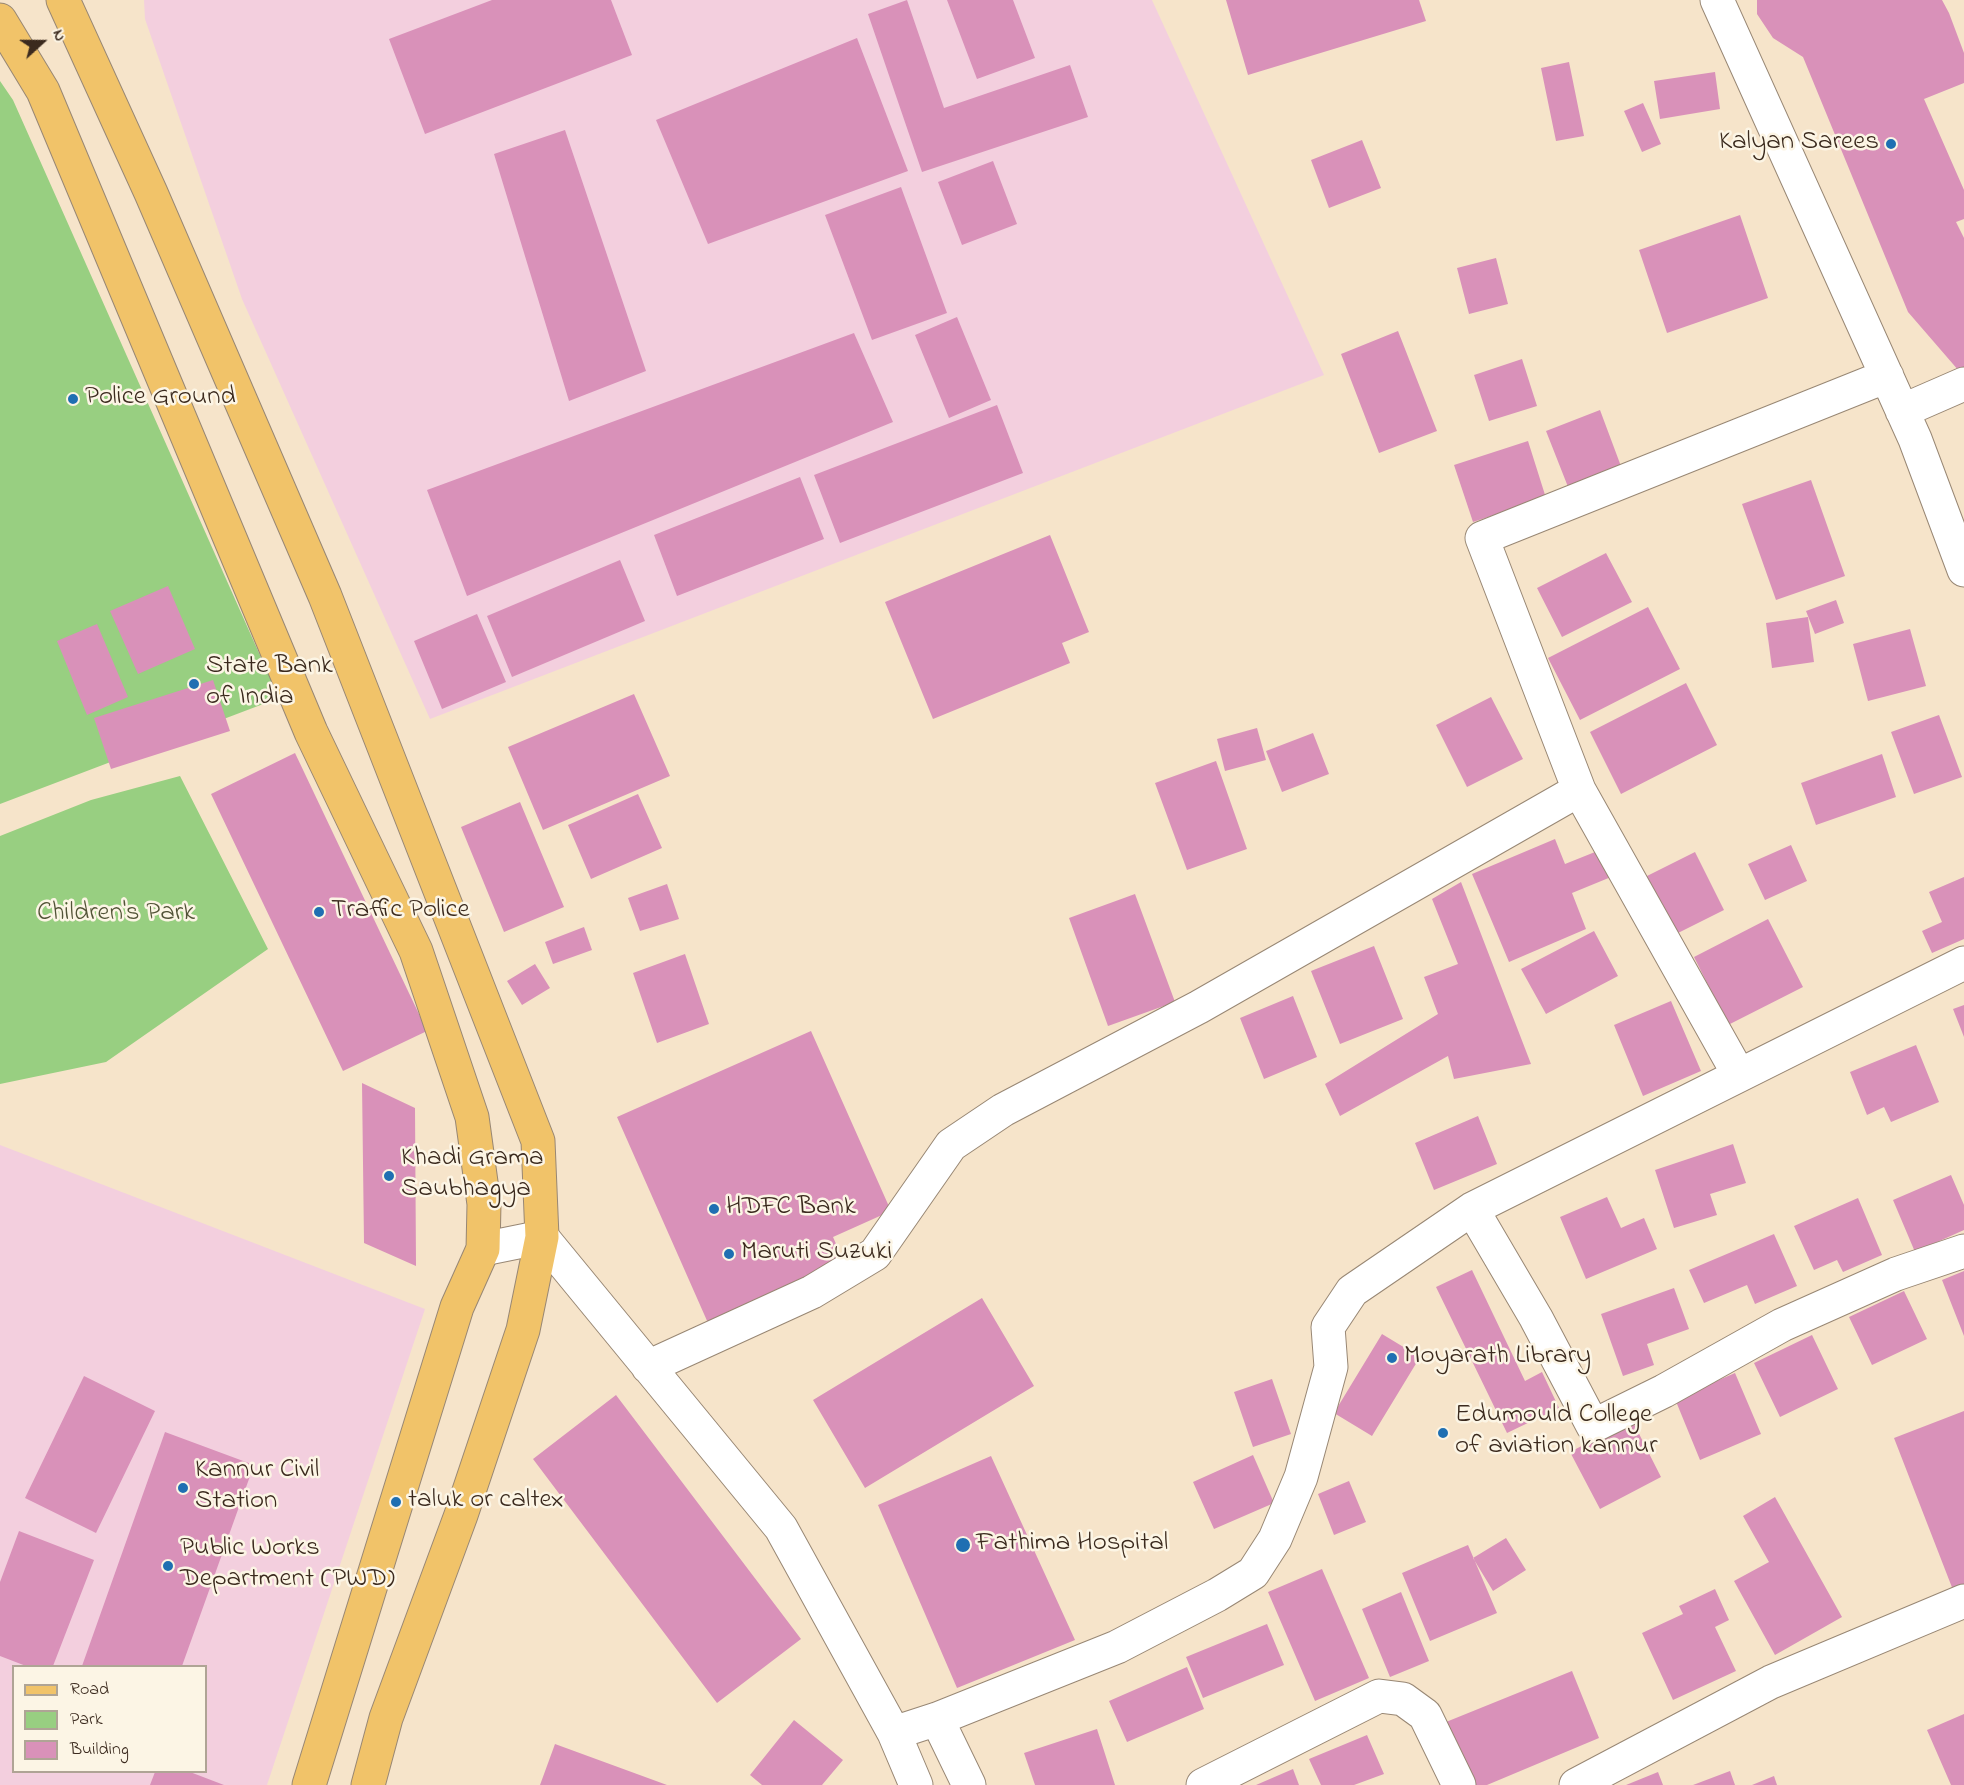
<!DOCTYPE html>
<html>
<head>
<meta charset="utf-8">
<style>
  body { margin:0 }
  #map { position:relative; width:1964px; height:1785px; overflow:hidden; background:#f6e4ca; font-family:"Indie Flower",sans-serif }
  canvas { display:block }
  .legend { position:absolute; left:12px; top:1665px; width:195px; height:108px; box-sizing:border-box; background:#fcf5e5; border:2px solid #afa495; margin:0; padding:8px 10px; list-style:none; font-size:18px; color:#3b2a1e }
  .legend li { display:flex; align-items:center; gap:12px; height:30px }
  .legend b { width:30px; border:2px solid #afa495 }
  .north { position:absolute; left:12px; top:12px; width:60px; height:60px; -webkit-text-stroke:4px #fcf5e5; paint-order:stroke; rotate:69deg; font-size:16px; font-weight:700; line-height:24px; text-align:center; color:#3b2a1e }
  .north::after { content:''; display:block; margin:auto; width:21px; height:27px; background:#3b2a1e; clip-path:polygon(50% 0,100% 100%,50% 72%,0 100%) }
</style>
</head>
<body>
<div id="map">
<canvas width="1964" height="1785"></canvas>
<ul class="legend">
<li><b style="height:8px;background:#f1c369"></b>Road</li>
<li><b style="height:16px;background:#98cf81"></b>Park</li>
<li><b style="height:16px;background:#d991b9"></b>Building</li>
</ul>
<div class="north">N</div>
</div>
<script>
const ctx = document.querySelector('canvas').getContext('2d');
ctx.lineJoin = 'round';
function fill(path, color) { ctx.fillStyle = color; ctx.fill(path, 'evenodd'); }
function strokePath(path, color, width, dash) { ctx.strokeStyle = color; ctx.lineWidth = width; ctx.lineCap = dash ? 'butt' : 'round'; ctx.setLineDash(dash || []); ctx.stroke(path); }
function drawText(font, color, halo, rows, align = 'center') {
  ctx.font = font + ' "Indie Flower",sans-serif'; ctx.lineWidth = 5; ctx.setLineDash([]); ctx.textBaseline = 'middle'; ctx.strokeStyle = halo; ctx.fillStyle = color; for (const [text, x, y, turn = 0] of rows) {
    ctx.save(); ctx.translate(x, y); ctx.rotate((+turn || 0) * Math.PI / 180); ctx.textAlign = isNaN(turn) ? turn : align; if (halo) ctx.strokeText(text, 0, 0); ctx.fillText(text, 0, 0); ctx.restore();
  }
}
const built = new Path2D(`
  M 144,0 L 1152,0 L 1324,375 L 430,719 L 242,299 L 145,19 Z
  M 0,1145 L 425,1309 L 267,1785 L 0,1785 ZM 14,1666 L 206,1666 L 206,1772 L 14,1772 Z`);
const green = new Path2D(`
  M 0,81 L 13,100 L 279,698 L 0,804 Z
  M 180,776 L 268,949 L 106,1062 L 0,1084 L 0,836 L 91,800 Z`);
const building = new Path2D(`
  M 492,0 L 611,0 L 632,55 L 425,134 L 389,39 Z
  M 907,0 L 944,108 L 1070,65 L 1088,117 L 922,172 L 868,14 Z
  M 947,0 L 1013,0 L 1035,58 L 977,79 Z
  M 1226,0 L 1419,0 L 1426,21 L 1248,75 Z
  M 1757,0 L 1942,0 L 1949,13 L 1964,53 L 1964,83 L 1924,99 L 1964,190 L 1964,219 L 1956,222 L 1964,238 L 1964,368 L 1959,371 L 1908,312 L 1803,57 L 1773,38 L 1757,14 Z
  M 857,38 L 908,171 L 708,244 L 656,120 Z
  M 1569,62 L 1584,136 L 1556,141 L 1541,68 Z
  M 1715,72 L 1720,109 L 1660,119 L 1654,81 Z
  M 1643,103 L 1661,144 L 1642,152 L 1624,111 Z
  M 565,130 L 646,371 L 569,401 L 494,154 Z
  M 1362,140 L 1381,188 L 1329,208 L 1311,160 Z
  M 993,161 L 1017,224 L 962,245 L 938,182 Z
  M 901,187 L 947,313 L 872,340 L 825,215 Z
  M 1740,215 L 1768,298 L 1667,333 L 1639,250 Z
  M 1496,258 L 1508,304 L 1469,314 L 1457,268 Z
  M 957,317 L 991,400 L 949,418 L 915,335 Z
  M 1398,331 L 1437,431 L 1379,453 L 1341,354 Z
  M 854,333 L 893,422 L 467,596 L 427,490 Z
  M 1522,359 L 1537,406 L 1489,421 L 1474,375 Z
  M 997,405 L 1023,473 L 840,543 L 814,475 Z
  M 1600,410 L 1625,477 L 1572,497 L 1546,431 Z
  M 1528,441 L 1546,498 L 1473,522 L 1454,465 Z
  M 800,477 L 824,539 L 677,596 L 654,535 Z
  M 1811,480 L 1845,576 L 1776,600 L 1742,504 Z
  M 1050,535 L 1089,632 L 1062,643 L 1070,663 L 933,719 L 885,602 Z
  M 1606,553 L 1632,602 L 1562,637 L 1537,588 Z
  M 620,560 L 645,621 L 512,677 L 487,616 Z
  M 168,586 L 195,649 L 138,674 L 110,611 Z
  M 1836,600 L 1844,623 L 1815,634 L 1806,611 Z
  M 1648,607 L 1680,669 L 1580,720 L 1548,658 Z
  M 477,614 L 506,682 L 442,709 L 414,641 Z
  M 1808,617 L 1814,662 L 1772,668 L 1766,623 Z
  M 97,624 L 128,697 L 87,715 L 57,641 Z
  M 1910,629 L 1926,686 L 1868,701 L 1853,644 Z
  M 213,680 L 230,731 L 111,769 L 94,718 Z
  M 1686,683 L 1717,745 L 1621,794 L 1590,732 Z
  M 634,694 L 670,776 L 543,830 L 508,747 Z
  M 1491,697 L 1523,759 L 1467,787 L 1436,725 Z
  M 1939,715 L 1962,777 L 1914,794 L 1891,732 Z
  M 1257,728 L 1266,760 L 1225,771 L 1217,739 Z
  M 1313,733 L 1329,774 L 1282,792 L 1266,751 Z
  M 295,753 L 427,1031 L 343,1071 L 211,794 Z
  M 1882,754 L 1896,797 L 1816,825 L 1801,783 Z
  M 1216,761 L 1247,849 L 1187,870 L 1155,783 Z
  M 638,794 L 662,848 L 591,879 L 568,825 Z
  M 520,802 L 564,907 L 504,932 L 461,827 Z
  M 1555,839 L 1565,864 L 1600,850 L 1611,877 L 1572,893 L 1586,929 L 1509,962 L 1472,874 Z
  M 1791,845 L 1807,881 L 1765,900 L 1748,864 Z
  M 1695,852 L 1724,910 L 1664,940 L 1635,882 Z
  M 1964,877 L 1964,939 L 1932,953 L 1922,931 L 1942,922 L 1929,892 Z
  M 1461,882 L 1531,1064 L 1454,1079 L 1448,1056 L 1340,1116 L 1325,1084 L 1438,1014 L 1424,977 L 1458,964 L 1432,899 Z
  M 667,884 L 679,919 L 640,931 L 628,898 Z
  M 1135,894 L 1175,1002 L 1108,1026 L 1069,918 Z
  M 1768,919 L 1803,987 L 1728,1025 L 1694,957 Z
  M 584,927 L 592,950 L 553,964 L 545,942 Z
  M 1594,931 L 1618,976 L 1546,1014 L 1521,969 Z
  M 1374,946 L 1403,1019 L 1340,1044 L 1311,971 Z
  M 685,954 L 709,1024 L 657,1043 L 633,973 Z
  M 535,964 L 550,988 L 522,1005 L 507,981 Z
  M 1293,996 L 1317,1057 L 1264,1079 L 1240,1018 Z
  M 1671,1001 L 1701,1071 L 1643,1096 L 1614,1025 Z
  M 1964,1005 L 1964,1037 L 1953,1009 Z
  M 811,1031 L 891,1211 L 833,1237 L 844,1262 L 708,1323 L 617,1117 Z
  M 1916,1045 L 1939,1102 L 1891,1122 L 1884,1107 L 1867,1115 L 1850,1072 Z
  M 362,1083 L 415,1108 L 416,1266 L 364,1243 Z
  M 1478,1116 L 1497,1164 L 1434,1190 L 1415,1143 Z
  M 1733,1144 L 1746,1183 L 1710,1194 L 1717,1215 L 1674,1228 L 1655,1170 Z
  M 1951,1175 L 1964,1205 L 1964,1230 L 1915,1252 L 1893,1200 Z
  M 1607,1197 L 1621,1228 L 1644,1218 L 1657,1249 L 1586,1279 L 1560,1217 Z
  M 1858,1198 L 1882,1255 L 1843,1272 L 1837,1260 L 1814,1270 L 1794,1226 Z
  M 1774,1234 L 1797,1286 L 1755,1304 L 1747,1285 L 1704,1303 L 1689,1270 Z
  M 1472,1270 L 1525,1381 L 1542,1372 L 1559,1408 L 1507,1433 L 1436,1287 Z
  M 1964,1271 L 1964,1336 L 1942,1280 Z
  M 1674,1288 L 1689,1329 L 1647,1344 L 1654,1365 L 1623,1376 L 1601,1314 Z
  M 1904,1291 L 1927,1339 L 1872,1365 L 1849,1317 Z
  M 982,1298 L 1034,1386 L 865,1488 L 813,1400 Z
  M 1382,1334 L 1420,1357 L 1372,1436 L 1334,1413 Z
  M 1812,1335 L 1838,1389 L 1780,1417 L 1754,1363 Z
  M 1735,1373 L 1761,1434 L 1700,1460 L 1675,1399 Z
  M 84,1376 L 155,1411 L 96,1533 L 25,1498 Z
  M 1272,1379 L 1291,1434 L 1253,1447 L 1234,1392 Z
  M 616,1395 L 801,1639 L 717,1703 L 533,1459 Z
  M 1964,1411 L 1964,1586 L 1953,1590 L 1894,1438 Z
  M 1632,1420 L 1661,1477 L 1600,1509 L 1570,1452 Z
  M 165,1432 L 254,1465 L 182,1666 L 82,1666 Z
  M 1253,1455 L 1274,1503 L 1214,1529 L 1193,1482 Z
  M 991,1456 L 1075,1640 L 957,1688 L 878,1505 Z
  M 1349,1481 L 1366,1522 L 1334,1535 L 1318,1494 Z
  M 1775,1497 L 1842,1617 L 1775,1655 L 1734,1581 L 1769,1562 L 1743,1516 Z
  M 19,1531 L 94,1560 L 53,1666 L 26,1666 L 0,1656 L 0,1582 Z
  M 1506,1538 L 1526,1570 L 1493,1591 L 1473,1558 Z
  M 1468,1545 L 1497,1613 L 1430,1641 L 1402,1573 Z
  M 1322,1569 L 1369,1678 L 1315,1701 L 1268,1592 Z
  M 1715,1589 L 1729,1620 L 1715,1627 L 1736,1671 L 1673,1700 L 1642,1633 L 1683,1614 L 1679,1606 Z
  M 1401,1592 L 1429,1661 L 1390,1677 L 1362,1609 Z
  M 1267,1624 L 1284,1665 L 1203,1698 L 1186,1657 Z
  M 1187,1667 L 1204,1709 L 1127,1742 L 1109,1701 Z
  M 1572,1671 L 1599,1738 L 1487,1785 L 1473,1785 L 1446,1722 Z
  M 1964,1714 L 1964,1785 L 1951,1785 L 1927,1730 Z
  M 794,1720 L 843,1760 L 822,1785 L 762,1785 L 750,1775 Z
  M 1097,1729 L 1115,1785 L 1035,1785 L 1024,1753 Z
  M 1367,1735 L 1384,1774 L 1354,1785 L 1321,1785 L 1309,1759 Z
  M 555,1744 L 667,1785 L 540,1785 Z
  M 1293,1769 L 1299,1785 L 1256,1785 Z
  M 1730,1771 L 1735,1785 L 1693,1785 Z
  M 155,1772 L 190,1772 L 224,1785 L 150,1785 Z
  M 1658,1772 L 1663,1785 L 1626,1785 Z
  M 1774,1776 L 1777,1785 L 1752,1785 Z`);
const minor = new Path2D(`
  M 1717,0 L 1915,439 L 1964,570
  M 1902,411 L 1964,384
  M 1739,1075 L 1579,790 L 1482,538 L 1887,376
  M 1472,1209 L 1536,1318 L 1593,1426 L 1664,1391 L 1782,1325 L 1896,1274 L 1964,1251
  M 483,1249 L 542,1237 L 781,1528 L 894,1733 L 916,1785
  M 648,1367 L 812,1292 L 875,1254 L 951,1145 L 1003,1110 L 1199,1007 L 1579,790
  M 937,1719 L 969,1785
  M 894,1733 L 937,1719 L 1117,1647 L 1217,1595 L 1253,1573 L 1275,1539 L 1301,1477 L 1331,1367 L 1328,1327 L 1352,1291 L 1472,1209 L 1964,963
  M 1203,1785 L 1379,1696 L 1403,1699 L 1425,1715 L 1459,1785
  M 1576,1785 L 1771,1682 L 1964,1601`);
const major = new Path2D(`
  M 63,0 L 151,193 L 325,596 L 538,1141 L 542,1237 L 523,1330 L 461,1515 L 386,1718 L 368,1785
  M 0,20 L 43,91 L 311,732 L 416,951 L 472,1117 L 484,1204 L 483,1249 L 457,1307 L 309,1785`);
const markers = [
  [1891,144,6,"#1f6fb2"],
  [73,399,6,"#1f6fb2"],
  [194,684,6,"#1f6fb2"],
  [319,912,6,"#1f6fb2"],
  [389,1176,6,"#1f6fb2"],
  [714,1209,6,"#1f6fb2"],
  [729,1254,6,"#1f6fb2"],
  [1392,1358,6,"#1f6fb2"],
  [1443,1433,6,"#1f6fb2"],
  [183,1488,6,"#1f6fb2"],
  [396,1502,6,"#1f6fb2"],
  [963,1545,8,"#1f6fb2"],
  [168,1566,6,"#1f6fb2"]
];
const poiNames = [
  ["Kalyan Sarees",1879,144,"right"],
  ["Police Ground",85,399],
  ["State Bank",206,668],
  ["of India",206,699],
  ["Traffic Police",331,912],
  ["Khadi Grama",401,1160],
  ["Saubhagya",401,1191],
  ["HDFC Bank",726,1209],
  ["Maruti Suzuki",741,1254],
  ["Moyarath Library",1404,1358],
  ["Edumould College",1455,1417],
  ["of aviation kannur",1455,1448],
  ["Kannur Civil",195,1472],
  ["Station",195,1503],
  ["taluk or caltex",408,1502],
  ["Fathima Hospital",976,1545],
  ["Public Works",180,1550],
  ["Department (PWD)",180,1581]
];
const parkNames = [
  ["Children's Park",116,915]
];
fill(built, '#f3cfde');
fill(green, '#98cf81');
fill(building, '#d991b9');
strokePath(minor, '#988774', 35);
strokePath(major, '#988774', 35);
strokePath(minor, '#fff', 33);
strokePath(major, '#f1c369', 33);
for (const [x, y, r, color] of markers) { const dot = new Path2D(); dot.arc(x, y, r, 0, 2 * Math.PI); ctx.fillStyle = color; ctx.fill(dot); strokePath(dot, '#fcf5e5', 2); }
drawText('27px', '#3b2a1e', '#fcf5e5', poiNames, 'left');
drawText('27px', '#525337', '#fcf5e5', parkNames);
</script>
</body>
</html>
